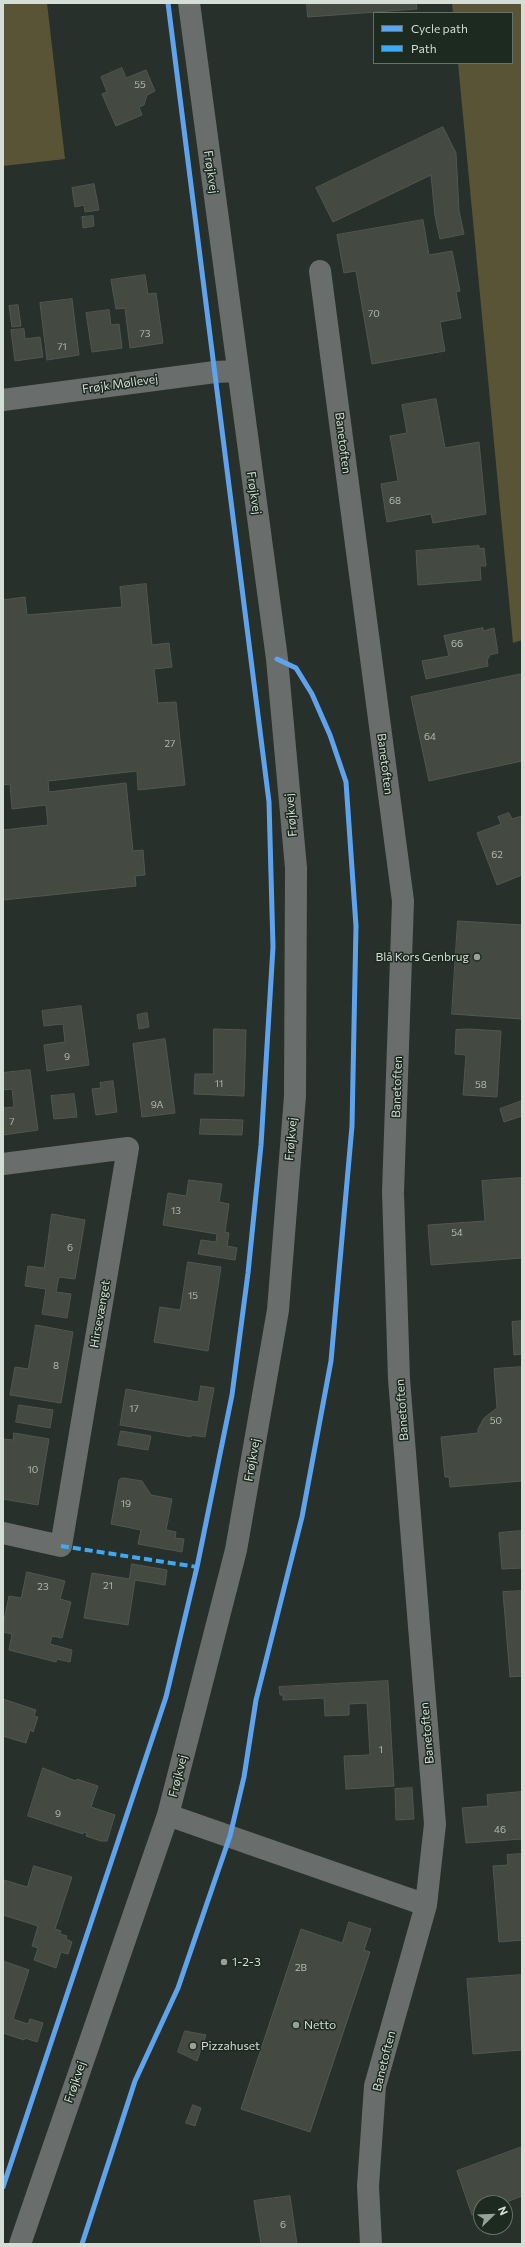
<!DOCTYPE html>
<html>
<head>
<meta charset="utf-8">
<style>
  body { margin:0 }
  #map { position:relative; width:525px; height:2247px; overflow:hidden; background:#28302b; font-family:Commissioner,sans-serif }
  canvas { display:block }
  .frame { position:absolute; inset:0; border:4px solid #d4ddd6; pointer-events:none }
  .legend { position:absolute; left:373px; top:12px; width:140px; height:52px; box-sizing:border-box; background:#1c2a20; border:1px solid #667269; margin:0; padding:5px 7px; list-style:none; font-size:12px; color:#d4ddd6 }
  .legend li { display:flex; align-items:center; gap:8px; height:20px }
  .legend b { width:20px; border:1px solid #667269 }
  .north { position:absolute; left:473px; top:2195px; width:40px; height:40px; box-sizing:border-box; background:#1c2a20; border:1px solid #667269; border-radius:50%; rotate:67deg; font-size:11px; font-weight:700; line-height:16px; text-align:center; color:#d4ddd6 }
  .north::after { content:''; display:block; margin:auto; width:14px; height:18px; background:#98a09a; clip-path:polygon(50% 0,100% 100%,50% 72%,0 100%) }
</style>
</head>
<body>
<div id="map">
<canvas width="525" height="2247"></canvas>
<div class="frame"></div>
<ul class="legend">
<li><b style="height:5px;background:#60a3ed"></b>Cycle path</li>
<li><b style="height:5px;background:#3fa9f5"></b>Path</li>
</ul>
<div class="north">N</div>
</div>
<script>
const ctx = document.querySelector('canvas').getContext('2d');
ctx.lineJoin = 'round';
function fill(path, color) { ctx.fillStyle = color; ctx.fill(path, 'evenodd'); }
function strokePath(path, color, width, dash) { ctx.strokeStyle = color; ctx.lineWidth = width; ctx.lineCap = dash ? 'butt' : 'round'; ctx.setLineDash(dash || []); ctx.stroke(path); }
function drawText(font, color, halo, rows, align = 'center') {
  ctx.font = font + ' Commissioner,sans-serif'; ctx.lineWidth = 3; ctx.setLineDash([]); ctx.textBaseline = 'middle'; ctx.strokeStyle = halo; ctx.fillStyle = color; for (const [text, x, y, turn = 0] of rows) {
    ctx.save(); ctx.translate(x, y); ctx.rotate((+turn || 0) * Math.PI / 180); ctx.textAlign = isNaN(turn) ? turn : align; if (halo) ctx.strokeText(text, 0, 0); ctx.fillText(text, 0, 0); ctx.restore();
  }
}
const green = new Path2D(`
  M 3,3 L 47,3 L 65,159 L 3,166 Z
  M 452,3 L 522,3 L 522,640 L 513,643 L 458,63 L 512,63 L 512,13 L 453,13 Z`);
const building = new Path2D(`
  M 307,3 L 416,3 L 417,9 L 308,17 Z
  M 122,68 L 126,78 L 146,70 L 155,91 L 147,95 L 144,105 L 139,107 L 142,115 L 116,126 L 102,94 L 107,92 L 101,77 Z
  M 443,127 L 456,153 L 459,211 L 464,234 L 440,239 L 435,216 L 431,175 L 333,222 L 316,188 Z
  M 94,184 L 99,210 L 85,212 L 84,205 L 75,207 L 72,188 Z
  M 93,216 L 94,226 L 83,228 L 82,217 Z
  M 423,220 L 429,255 L 452,251 L 460,291 L 456,292 L 461,318 L 440,322 L 445,351 L 372,364 L 356,271 L 344,273 L 337,235 Z
  M 145,275 L 148,294 L 156,293 L 163,343 L 130,348 L 125,308 L 116,309 L 111,280 Z
  M 72,299 L 79,355 L 47,360 L 40,303 Z
  M 18,305 L 21,326 L 12,327 L 9,306 Z
  M 109,310 L 111,325 L 119,324 L 122,348 L 92,352 L 86,313 Z
  M 24,329 L 25,339 L 40,337 L 43,357 L 15,361 L 11,330 Z
  M 436,399 L 445,448 L 479,442 L 486,514 L 433,523 L 431,514 L 387,522 L 381,484 L 398,481 L 390,436 L 407,433 L 402,405 Z
  M 479,546 L 479,549 L 484,548 L 486,566 L 480,566 L 481,580 L 418,585 L 416,551 Z
  M 146,584 L 152,645 L 169,643 L 172,667 L 154,669 L 158,703 L 176,702 L 185,785 L 138,790 L 137,771 L 48,781 L 49,792 L 126,783 L 133,851 L 143,850 L 145,875 L 135,876 L 136,886 L 3,900 L 3,830 L 48,825 L 46,805 L 12,809 L 10,784 L 3,785 L 3,600 L 25,597 L 27,615 L 122,607 L 120,587 Z
  M 483,628 L 483,631 L 494,628 L 498,653 L 489,655 L 489,658 L 487,658 L 488,666 L 426,679 L 422,661 L 449,656 L 444,636 Z
  M 522,674 L 522,761 L 429,781 L 411,697 Z
  M 509,813 L 512,819 L 522,816 L 522,875 L 497,885 L 477,833 L 501,824 L 498,817 Z
  M 458,921 L 522,925 L 522,1019 L 452,1014 Z
  M 81,1006 L 89,1065 L 47,1071 L 44,1045 L 65,1042 L 63,1024 L 44,1026 L 42,1011 Z
  M 147,1013 L 149,1027 L 139,1029 L 137,1015 Z
  M 214,1029 L 246,1030 L 244,1096 L 194,1094 L 195,1074 L 213,1074 Z
  M 468,1029 L 501,1031 L 497,1097 L 463,1095 L 466,1055 L 455,1054 L 456,1030 Z
  M 165,1039 L 175,1113 L 142,1117 L 133,1044 Z
  M 30,1070 L 38,1130 L 3,1135 L 3,1108 L 14,1107 L 12,1089 L 3,1090 L 3,1073 Z
  M 113,1081 L 117,1112 L 96,1115 L 92,1089 L 101,1088 L 100,1083 Z
  M 74,1094 L 77,1117 L 54,1119 L 51,1096 Z
  M 522,1101 L 522,1116 L 504,1122 L 500,1109 Z
  M 201,1119 L 243,1120 L 242,1135 L 200,1134 Z
  M 522,1178 L 522,1258 L 431,1265 L 428,1225 L 485,1221 L 482,1181 Z
  M 189,1180 L 222,1184 L 219,1202 L 229,1204 L 225,1232 L 229,1233 L 227,1246 L 237,1248 L 235,1260 L 198,1254 L 201,1240 L 216,1242 L 217,1234 L 163,1225 L 168,1193 L 186,1196 Z
  M 52,1214 L 85,1220 L 75,1279 L 59,1277 L 56,1292 L 71,1294 L 67,1318 L 42,1314 L 46,1289 L 25,1286 L 28,1266 L 44,1268 Z
  M 188,1262 L 221,1267 L 208,1351 L 154,1342 L 160,1307 L 180,1310 Z
  M 522,1321 L 522,1354 L 514,1355 L 512,1322 Z
  M 36,1325 L 73,1332 L 61,1403 L 10,1395 L 15,1367 L 28,1369 Z
  M 522,1367 L 522,1481 L 450,1487 L 449,1477 L 445,1477 L 441,1437 L 478,1433 L 478,1429 L 484,1418 L 497,1408 L 494,1369 Z
  M 201,1386 L 214,1388 L 205,1437 L 191,1435 L 191,1437 L 120,1425 L 126,1389 L 198,1402 Z
  M 19,1405 L 53,1410 L 50,1428 L 16,1422 Z
  M 121,1431 L 151,1436 L 148,1450 L 118,1445 Z
  M 14,1433 L 49,1439 L 38,1505 L 3,1499 L 3,1439 L 13,1440 Z
  M 123,1478 L 142,1481 L 151,1495 L 172,1499 L 166,1530 L 176,1532 L 175,1538 L 184,1539 L 182,1552 L 138,1544 L 141,1530 L 111,1524 L 119,1480 Z
  M 522,1531 L 522,1568 L 502,1569 L 499,1533 Z
  M 132,1564 L 167,1570 L 165,1585 L 135,1580 L 128,1625 L 84,1618 L 92,1573 L 129,1579 Z
  M 27,1572 L 65,1581 L 60,1599 L 71,1602 L 62,1638 L 52,1636 L 50,1644 L 72,1650 L 70,1662 L 57,1659 L 56,1662 L 9,1650 L 12,1634 L 3,1632 L 3,1625 L 9,1596 L 21,1598 Z
  M 522,1591 L 522,1676 L 510,1677 L 503,1592 Z
  M 388,1681 L 394,1786 L 346,1789 L 344,1756 L 370,1755 L 367,1703 L 349,1704 L 349,1715 L 325,1716 L 324,1698 L 283,1700 L 283,1695 L 280,1695 L 279,1687 Z
  M 3,1699 L 36,1710 L 34,1716 L 38,1717 L 33,1732 L 30,1730 L 26,1743 L 3,1736 Z
  M 43,1768 L 76,1781 L 77,1779 L 98,1786 L 91,1807 L 115,1815 L 107,1841 L 101,1841 L 86,1836 L 87,1833 L 83,1832 L 83,1834 L 28,1816 Z
  M 412,1788 L 414,1819 L 396,1820 L 395,1789 Z
  M 522,1792 L 522,1839 L 466,1843 L 462,1808 L 488,1806 L 487,1795 Z
  M 522,1854 L 522,1940 L 499,1942 L 493,1866 L 508,1865 L 507,1855 Z
  M 34,1866 L 72,1877 L 55,1929 L 61,1931 L 60,1934 L 67,1936 L 66,1939 L 72,1942 L 68,1954 L 61,1952 L 56,1968 L 34,1960 L 38,1948 L 32,1946 L 38,1926 L 3,1915 L 4,1880 L 27,1887 Z
  M 349,1922 L 371,1929 L 364,1950 L 370,1952 L 310,2132 L 241,2109 L 301,1929 L 342,1943 Z
  M 3,1961 L 29,1970 L 13,2019 L 28,2024 L 30,2019 L 43,2023 L 37,2042 L 25,2038 L 24,2040 L 3,2033 Z
  M 522,1975 L 522,2050 L 473,2054 L 467,1979 Z
  M 185,2031 L 206,2035 L 197,2061 L 178,2052 Z
  M 193,2105 L 201,2108 L 195,2126 L 186,2123 Z
  M 522,2147 L 522,2196 L 504,2203 L 481,2203 L 481,2211 L 472,2215 L 457,2171 Z
  M 290,2196 L 297,2244 L 261,2244 L 254,2201 Z`);
const minor = new Path2D(`
  M 320,271 L 403,901 L 393,1192 L 399,1379 L 435,1824 L 426,1905 L 375,2086 L 368,2186 L 371,2244
  M 3,400 L 215,372 L 237,371
  M 3,1164 L 128,1148 L 61,1546 L 3,1533
  M 168,1815 L 426,1905
  M 20,2244 L 168,1815 L 236,1550 L 278,1310 L 295,1096 L 296,868 L 277,659 L 189,3`);
const quiet = new Path2D(`
  M 61,1546 L 197,1567`);
const cycleway = new Path2D(`
  M 3,2187 L 166,1697 L 197,1567 L 232,1395 L 248,1273 L 261,1145 L 273,947 L 269,802 L 168,3
  M 82,2244 L 135,2081 L 178,1988 L 230,1836 L 244,1777 L 256,1700 L 302,1517 L 331,1361 L 352,1126 L 356,926 L 346,782 L 330,735 L 312,694 L 296,668 L 277,659`);
const markers = [
  [477,957,4,"#98a09a"],
  [224,1962,4,"#98a09a"],
  [296,2025,4,"#98a09a"],
  [193,2046,4,"#98a09a"]
];
const numberNames = [
  ["55",140,85],
  ["70",374,314],
  ["73",145,334],
  ["71",62,347],
  ["68",395,501],
  ["66",457,644],
  ["64",430,737],
  ["27",170,744],
  ["62",497,855],
  ["9",67,1057],
  ["11",219,1084],
  ["58",481,1085],
  ["9A",157,1105],
  ["7",12,1122],
  ["13",176,1211],
  ["54",457,1233],
  ["6",70,1248],
  ["15",193,1296],
  ["8",56,1366],
  ["17",134,1409],
  ["50",496,1421],
  ["10",33,1470],
  ["19",126,1504],
  ["21",108,1586],
  ["23",43,1587],
  ["1",381,1750],
  ["9",58,1814],
  ["46",500,1830],
  ["2B",301,1968],
  ["6",283,2225]
];
const streetNames = [
  ["Frøjkvej",211,172,82],
  ["Frøjk Møllevej",120,384,-8],
  ["Banetoften",343,443,83],
  ["Frøjkvej",254,493,82],
  ["Banetoften",385,764,83],
  ["Frøjkvej",291,815,-95],
  ["Banetoften",397,1087,-88],
  ["Frøjkvej",291,1139,-85],
  ["Hirsevænget",100,1314,-80],
  ["Banetoften",402,1410,-94],
  ["Frøjkvej",252,1460,-80],
  ["Banetoften",427,1733,-95],
  ["Frøjkvej",178,1776,-76],
  ["Banetoften",384,2061,-76],
  ["Frøjkvej",75,2082,-71]
];
const poiNames = [
  ["Blå Kors Genbrug",469,957,"right"],
  ["1-2-3",232,1962],
  ["Netto",304,2025],
  ["Pizzahuset",201,2046]
];
fill(green, '#595435');
fill(building, '#444a42');
strokePath(building, '#515651', 1);
strokePath(minor, '#696d6c', 22);
strokePath(quiet, '#3fa9f5', 4, [8, 4]);
strokePath(cycleway, '#60a3ed', 5);
for (const [x, y, r, color] of markers) { const dot = new Path2D(); dot.arc(x, y, r, 0, 2 * Math.PI); ctx.fillStyle = color; ctx.fill(dot); strokePath(dot, '#1c2a20', 1.5); }
drawText('10px', '#b0b8b1', null, numberNames);
drawText('12px', '#d4ddd6', '#1c2a20', streetNames);
drawText('12px', '#d4ddd6', '#1c2a20', poiNames, 'left');
</script>
</body>
</html>
